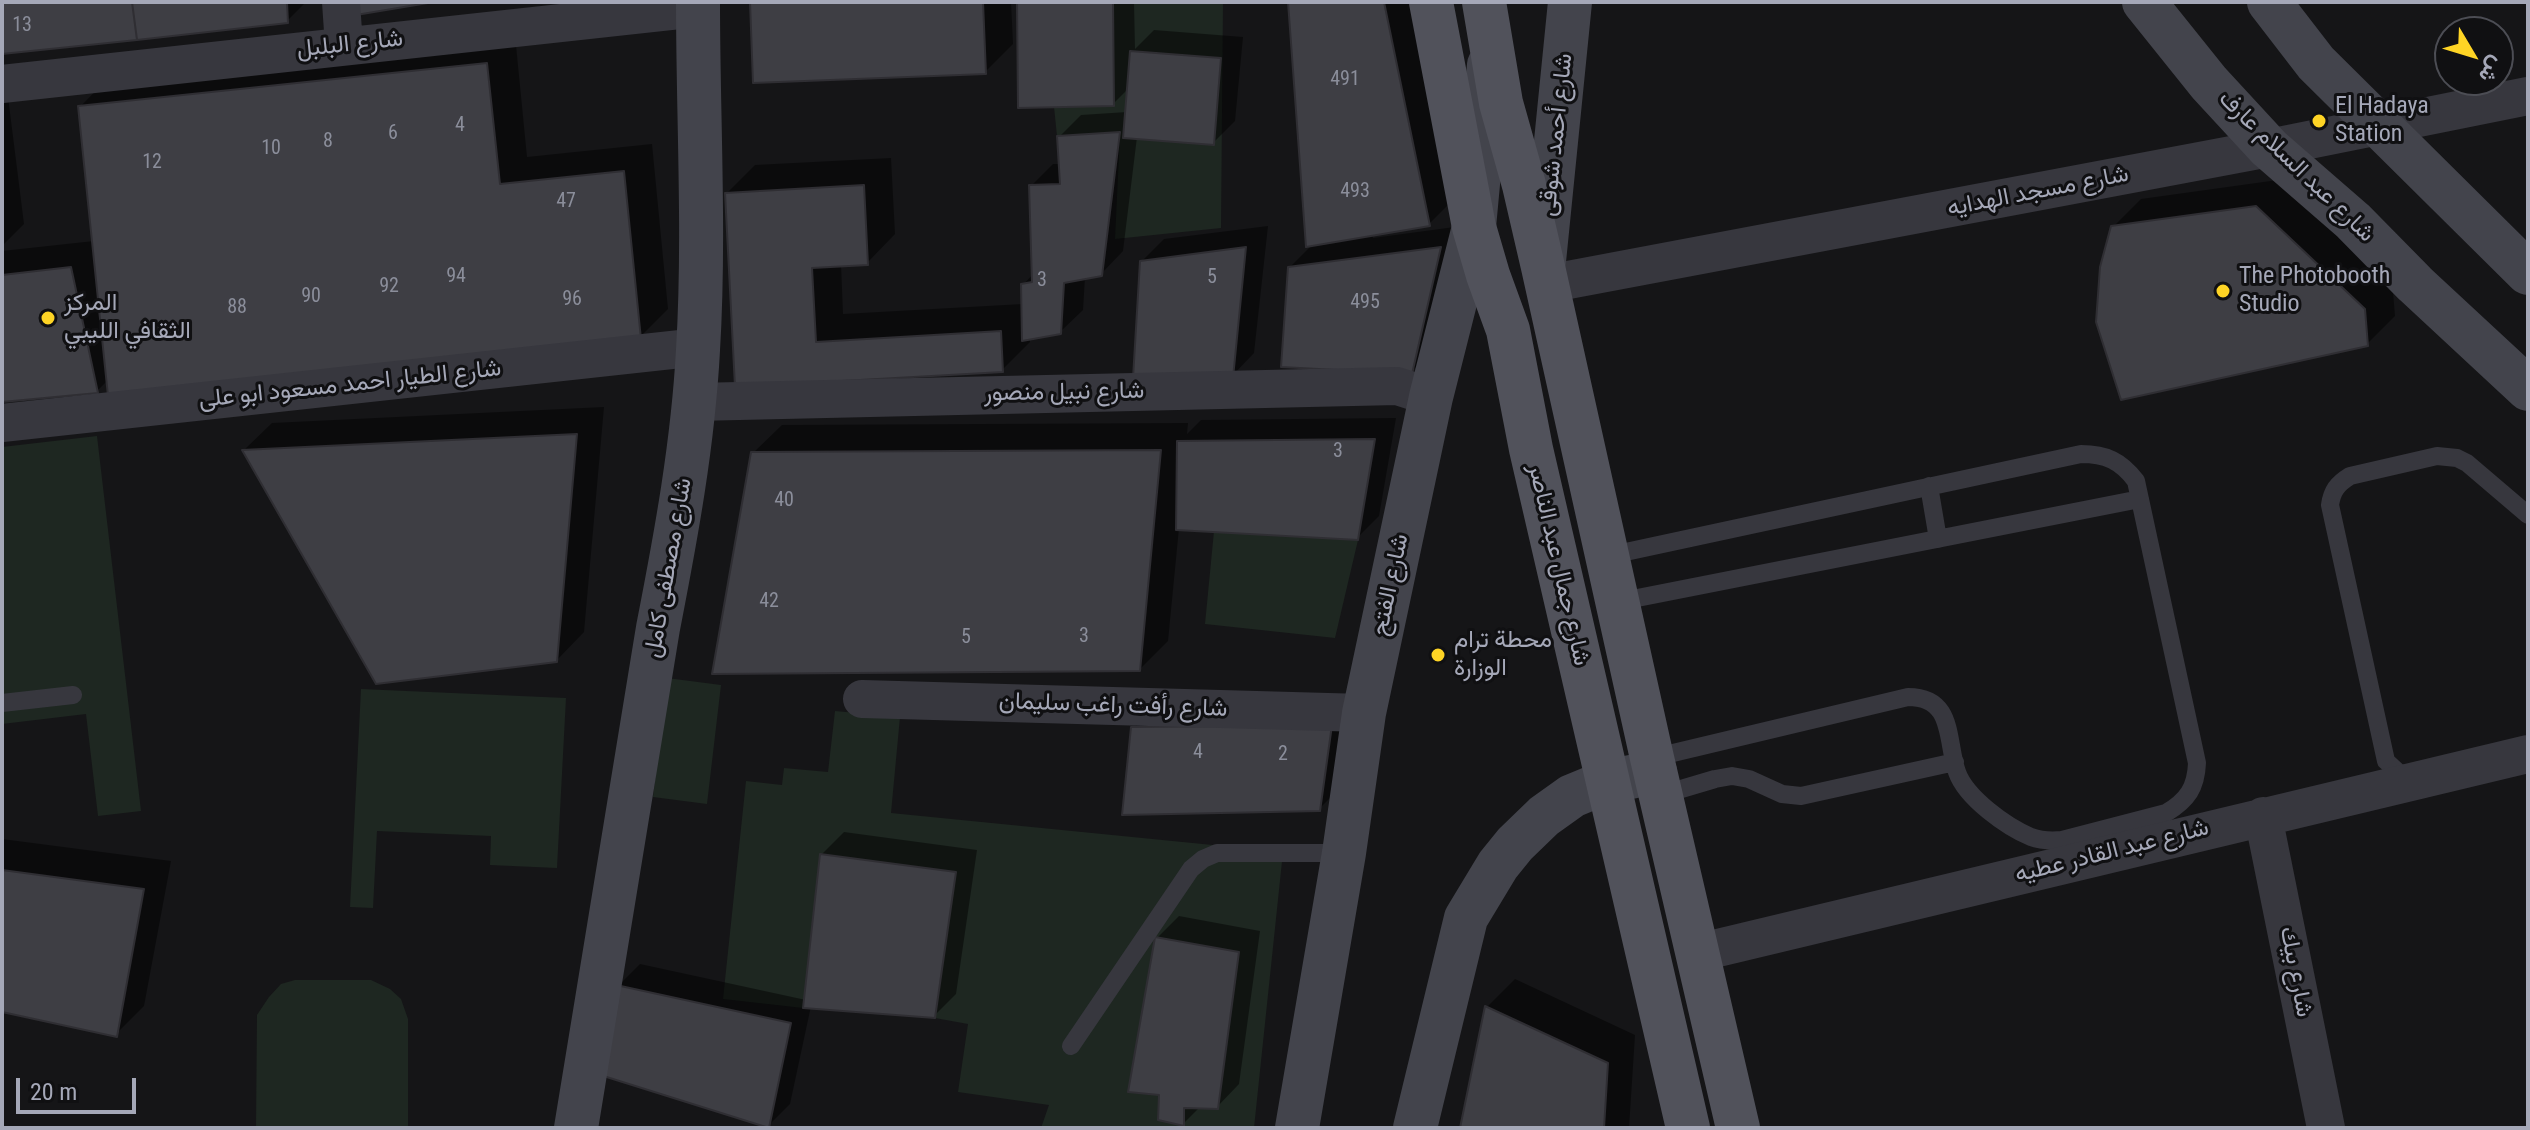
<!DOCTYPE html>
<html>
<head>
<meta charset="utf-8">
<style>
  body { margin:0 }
  #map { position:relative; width:2530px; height:1130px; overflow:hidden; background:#151517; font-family:"Roboto Condensed",Vazirmatn,sans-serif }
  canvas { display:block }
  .frame { position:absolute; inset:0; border:4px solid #a5a8b8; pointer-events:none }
  .north { position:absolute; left:2434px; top:16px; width:80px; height:80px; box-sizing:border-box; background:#101012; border:2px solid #4c4d54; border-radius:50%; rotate:128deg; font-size:22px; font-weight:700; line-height:32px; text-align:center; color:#a5a8b8 }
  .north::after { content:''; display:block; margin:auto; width:28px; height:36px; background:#fed425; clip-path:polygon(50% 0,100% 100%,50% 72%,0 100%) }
  .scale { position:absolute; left:16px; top:1078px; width:120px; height:36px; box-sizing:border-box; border:4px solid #a5a8b8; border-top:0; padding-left:10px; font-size:24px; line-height:28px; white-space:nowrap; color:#a5a8b8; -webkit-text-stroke:6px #101012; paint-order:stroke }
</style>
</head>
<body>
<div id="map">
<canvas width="2530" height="1130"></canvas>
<div class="frame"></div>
<div class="north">ش</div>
<div class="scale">20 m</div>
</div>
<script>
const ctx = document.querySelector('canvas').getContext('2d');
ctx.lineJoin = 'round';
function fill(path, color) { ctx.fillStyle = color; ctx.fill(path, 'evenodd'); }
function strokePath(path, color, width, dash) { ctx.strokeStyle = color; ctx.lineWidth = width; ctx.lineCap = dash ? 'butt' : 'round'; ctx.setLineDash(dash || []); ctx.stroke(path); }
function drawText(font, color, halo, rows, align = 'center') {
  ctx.font = font + ' "Roboto Condensed",Vazirmatn,sans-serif'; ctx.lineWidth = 6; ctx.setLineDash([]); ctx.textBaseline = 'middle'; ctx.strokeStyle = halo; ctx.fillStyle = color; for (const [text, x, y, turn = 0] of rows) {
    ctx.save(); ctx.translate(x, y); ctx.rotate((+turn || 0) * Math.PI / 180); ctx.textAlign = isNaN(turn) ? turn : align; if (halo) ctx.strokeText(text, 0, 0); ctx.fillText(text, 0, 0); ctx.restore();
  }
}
const green = new Path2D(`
  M 1113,2 L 1223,2 L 1221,228 L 1115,239 L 1120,133 L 1057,136 L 1054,107 L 1114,106 Z
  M 97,436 L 141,811 L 98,816 L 86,714 L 2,724 L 2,447 Z
  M 1214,531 L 1358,540 L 1335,638 L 1205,624 Z
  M 667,678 L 721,685 L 707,804 L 653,797 Z
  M 361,689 L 566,698 L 557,868 L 490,865 L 491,836 L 377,831 L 373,908 L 350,907 Z
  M 835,711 L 900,717 L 891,813 L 1283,852 L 1254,1128 L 1041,1128 L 1049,1105 L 958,1092 L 968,1024 L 935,1018 L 955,872 L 820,854 L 803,1008 L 723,999 L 746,781 L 782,785 L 784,768 L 828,772 Z
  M 295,980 L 371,980 L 390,989 L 401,999 L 408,1019 L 408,1128 L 256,1128 L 257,1015 L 269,997 L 281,984 Z`);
const shadow = new Path2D(`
  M 2,2 L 306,2 L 287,21 L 2,51 Z
  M 752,2 L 1011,2 L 1013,44 L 985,72 Z
  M 1019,2 L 1134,2 L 1135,49 L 1154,30 L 1243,37 L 1235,121 L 1213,143 L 1137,137 L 1123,251 L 1101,274 L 1085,277 L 1083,310 L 1060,332 L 1030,338 L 1030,342 L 1002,370 L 737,385 L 727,193 L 755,165 L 891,158 L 895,234 L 867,263 L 841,264 L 843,314 L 1023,304 L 1023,285 L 1034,273 L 1031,186 L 1053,164 L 1060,164 L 1059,137 L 1081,115 L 1127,112 L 1129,88 L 1113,104 Z
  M 1290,2 L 1417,2 L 1457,196 L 1429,224 L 1372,234 L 1373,238 L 1462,226 L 1434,350 L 1411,372 L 1290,267 L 1313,244 Z
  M 515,35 L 527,157 L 652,144 L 668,309 L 640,337 L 108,380 L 97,391 L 2,400 L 2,251 L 94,241 L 80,107 L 108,78 Z
  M 2,89 L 7,89 L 24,224 L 2,246 Z
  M 2285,179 L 2392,280 L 2395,316 L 2367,344 L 2113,227 L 2141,199 Z
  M 1268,226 L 1254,353 L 1232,376 L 1142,261 L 1164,239 Z
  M 604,407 L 584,632 L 556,661 L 244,450 L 272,423 Z
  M 1396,418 L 1379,516 L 1357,538 L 1179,528 L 1168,641 L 1140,669 L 753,453 L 782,425 L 1188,423 L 1187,434 L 1201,420 Z
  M 1353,704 L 1341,787 L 1319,809 L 1133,728 L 1156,705 Z
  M 844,832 L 977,850 L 956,994 L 934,1016 L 811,1006 L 790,1104 L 768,1126 L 618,986 L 640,964 L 806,1000 L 822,854 Z
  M 2,839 L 171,861 L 144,1006 L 116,1034 L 2,1010 Z
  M 1179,916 L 1260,931 L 1239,1084 L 1217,1107 L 1201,1106 L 1183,1124 L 1157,938 Z
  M 1515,979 L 1635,1035 L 1629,1128 L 1462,1128 L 1487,1007 Z`);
const building = new Path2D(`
  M 2,2 L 132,2 L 137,40 L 2,54 Z
  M 132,2 L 287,2 L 288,23 L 137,40 Z
  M 349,2 L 434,2 L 350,16 Z
  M 750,2 L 983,2 L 986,74 L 753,83 Z
  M 1017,2 L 1113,2 L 1114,106 L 1018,108 Z
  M 1288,2 L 1384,2 L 1430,226 L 1306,247 Z
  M 1130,51 L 1221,58 L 1214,145 L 1123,138 Z
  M 487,63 L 500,184 L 624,171 L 641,339 L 108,396 L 78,106 Z
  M 1120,132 L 1102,276 L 1064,283 L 1061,334 L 1022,341 L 1021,284 L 1032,282 L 1029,185 L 1060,184 L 1057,136 Z
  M 864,185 L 868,265 L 812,268 L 816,342 L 1001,331 L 1003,372 L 735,387 L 725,193 Z
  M 2256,206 L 2365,309 L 2368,346 L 2121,400 L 2096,322 L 2100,267 L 2111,226 Z
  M 1246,247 L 1233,378 L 1133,378 L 1140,261 Z
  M 1441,247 L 1412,374 L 1281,367 L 1288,267 Z
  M 71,267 L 98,393 L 2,402 L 2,275 Z
  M 577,434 L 557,662 L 376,684 L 242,450 Z
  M 1375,439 L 1358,540 L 1176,530 L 1177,441 Z
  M 1161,450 L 1140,671 L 712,674 L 751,452 Z
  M 1332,725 L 1320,811 L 1122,815 L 1131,727 Z
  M 820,854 L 956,872 L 935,1018 L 803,1008 Z
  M 2,870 L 144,889 L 117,1037 L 2,1012 Z
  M 1155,937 L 1239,952 L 1218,1109 L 1184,1108 L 1184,1126 L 1158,1120 L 1159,1095 L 1128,1092 Z
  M 616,985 L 791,1023 L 769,1128 L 597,1074 Z
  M 1485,1006 L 1608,1063 L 1604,1128 L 1460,1128 Z`);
const lane = new Path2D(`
  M 1929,486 L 1938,539
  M 1607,556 L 2081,454 C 2106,454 2121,461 2136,481 L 2197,763 C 2196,787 2188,800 2166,813 L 2062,840 C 2052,841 2042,841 2031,837 C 2007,827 1966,798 1957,772 C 1946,741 1955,697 1908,697 L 1652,758
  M 1617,602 L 2140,499
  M 2,703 L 73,695
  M 2414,775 L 2399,773 L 2386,761 L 2330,505 C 2332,491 2337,484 2350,476 L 2437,456 L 2457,458 L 2467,463 L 2528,515
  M 1661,795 L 1715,779 L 1732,776 L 1749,779 L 1782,794 L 1801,796 L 1955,762
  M 1071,1046 L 1191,869 L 1203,859 L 1217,853 L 1344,853`);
const street = new Path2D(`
  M 341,2 L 344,46
  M 2,84 L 698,8
  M 1547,284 L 2269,148 L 2528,96
  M 695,402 L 1397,386 L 1431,397
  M 2,423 L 699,347
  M 862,699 L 1364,713
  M 2263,816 L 2326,1128
  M 1697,953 L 2528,754`);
const secondary = new Path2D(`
  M 2144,2 L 2209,83 L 2269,148 L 2353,221 L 2415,284 L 2528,389
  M 2269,2 L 2316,63 L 2528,273
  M 1544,261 L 1570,2
  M 576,1128 L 658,628 C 676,536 693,444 698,350 C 705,235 698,118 698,2
  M 1297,1128 L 1344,853 L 1364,713 L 1431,397 L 1474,227 L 1489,65
  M 1415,1128 L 1466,918 L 1498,865 L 1515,844 L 1544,816 L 1572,796 L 1606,782 L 1655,772`);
const primary = new Path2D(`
  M 1431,2 L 1474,227 L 1488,275 L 1508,330 L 1531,449 L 1688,1128
  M 1484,2 L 1501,103 L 1524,185 L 1543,267 L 1652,758 L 1738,1128`);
const markers = [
  [2319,121,8,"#fed425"],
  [2223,291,8,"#fed425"],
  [48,318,8,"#fed425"],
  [1438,655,8,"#fed425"]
];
const numberNames = [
  ["13",22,26],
  ["491",1345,80],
  ["4",460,126],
  ["6",393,134],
  ["8",328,142],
  ["10",271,149],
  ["12",152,163],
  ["493",1355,192],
  ["47",566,202],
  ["94",456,277],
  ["5",1212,278],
  ["3",1042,281],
  ["92",389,287],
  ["90",311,297],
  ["96",572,300],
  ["495",1365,303],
  ["88",237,308],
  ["3",1338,452],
  ["40",784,501],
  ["42",769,602],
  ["3",1084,637],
  ["5",966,638],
  ["4",1198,753],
  ["2",1283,755]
];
const streetNames = [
  ["شارع البلبل",350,45,-6],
  ["شارع أحمد شوقى",1557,135,-84],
  ["شارع عبد السلام عارف",2296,167,44],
  ["شارع مسجد الهدايه",2038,192,-11],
  ["شارع الطيار احمد مسعود ابو على",350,385,-6],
  ["شارع نبيل منصور",1064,393,-1],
  ["شارع جمال عبد الناصر",1558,565,77],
  ["شارع مصطفى كامل",669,568,-80],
  ["شارع الفتح",1391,585,-78],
  ["شارع رأفت راغب سليمان",1113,706,2],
  ["شارع عبد القادر عطيه",2112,852,-14],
  ["شارع بيك",2295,972,79]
];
const poiNames = [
  ["El Hadaya",2335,107],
  ["Station",2335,135],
  ["The Photobooth",2239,277],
  ["Studio",2239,305],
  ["المركز",64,304],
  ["الثقافي الليبي",64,332],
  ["محطة ترام",1454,641],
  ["الوزارة",1454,669]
];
fill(green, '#1e2721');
fill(shadow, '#0007');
fill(building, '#3e3e44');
strokePath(building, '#2f2e33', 2);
strokePath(lane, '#37373e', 18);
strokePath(street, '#37373e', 38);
strokePath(secondary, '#43444c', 44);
strokePath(primary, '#51525b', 44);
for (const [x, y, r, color] of markers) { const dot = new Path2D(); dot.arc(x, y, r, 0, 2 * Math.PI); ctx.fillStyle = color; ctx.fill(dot); strokePath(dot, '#101012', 3); }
drawText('20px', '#8b8e9b', null, numberNames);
drawText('24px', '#a5a8b8', '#101012', streetNames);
drawText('24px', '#a5a8b8', '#101012', poiNames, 'left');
</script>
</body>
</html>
